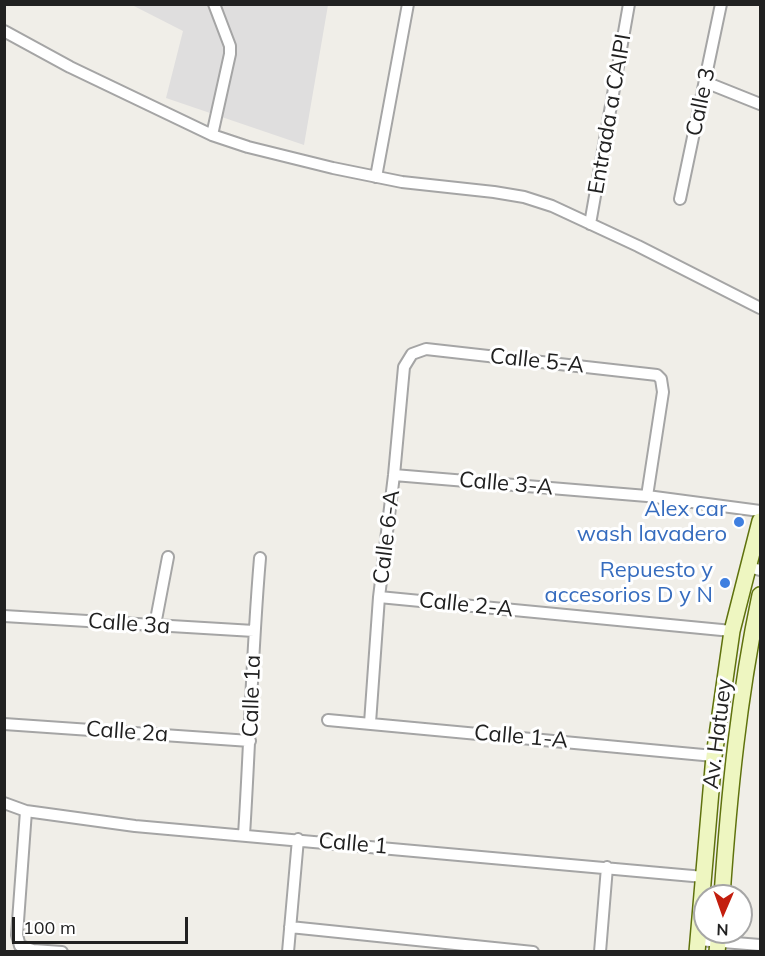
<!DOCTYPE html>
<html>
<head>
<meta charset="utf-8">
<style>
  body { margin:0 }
  #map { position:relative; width:765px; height:956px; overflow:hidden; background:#f0eee8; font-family:Mulish,sans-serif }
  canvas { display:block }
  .frame { position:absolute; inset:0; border:6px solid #212121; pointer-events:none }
  .north { position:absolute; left:693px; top:884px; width:60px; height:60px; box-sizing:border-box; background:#fff; border:2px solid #a6a6a6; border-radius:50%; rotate:182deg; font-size:16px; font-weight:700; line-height:24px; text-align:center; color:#212121 }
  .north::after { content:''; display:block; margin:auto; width:21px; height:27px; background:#c31e0e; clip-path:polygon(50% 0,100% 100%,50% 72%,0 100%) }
  .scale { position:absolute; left:12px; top:917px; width:176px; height:27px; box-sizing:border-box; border:3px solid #212121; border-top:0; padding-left:8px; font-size:18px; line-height:21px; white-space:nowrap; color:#212121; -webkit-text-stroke:4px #fff; paint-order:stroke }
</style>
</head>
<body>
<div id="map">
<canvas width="765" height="956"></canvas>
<div class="frame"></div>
<div class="north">N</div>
<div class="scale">100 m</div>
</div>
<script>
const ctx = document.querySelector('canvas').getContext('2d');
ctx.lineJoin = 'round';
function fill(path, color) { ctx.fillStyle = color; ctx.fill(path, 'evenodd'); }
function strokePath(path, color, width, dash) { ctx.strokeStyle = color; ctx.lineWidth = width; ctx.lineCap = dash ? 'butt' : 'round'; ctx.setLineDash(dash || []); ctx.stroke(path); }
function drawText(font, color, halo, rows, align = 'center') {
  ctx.font = font + ' Mulish,sans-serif'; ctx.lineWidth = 6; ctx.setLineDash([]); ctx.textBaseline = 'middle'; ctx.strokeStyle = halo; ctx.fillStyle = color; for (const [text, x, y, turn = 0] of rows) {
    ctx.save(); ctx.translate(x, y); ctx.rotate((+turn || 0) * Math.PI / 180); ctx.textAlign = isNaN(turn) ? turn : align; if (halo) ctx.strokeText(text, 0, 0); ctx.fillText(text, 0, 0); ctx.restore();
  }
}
const residential = new Path2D(`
  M 132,5 L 328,5 L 304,145 L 166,98 L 183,31 Z`);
const street = new Path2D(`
  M 4,31 L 70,67 L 212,135 L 248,147 L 333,168 L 402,182 L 494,192 L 524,197 L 552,206 L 638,246 L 760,308
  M 705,82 L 760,104
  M 212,135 L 230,54 L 230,46 L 214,4
  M 376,177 L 408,4
  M 680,199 L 721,4
  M 590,224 L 629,4
  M 394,475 L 647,496 L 760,511
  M 748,567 L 760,570
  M 379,597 L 732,631
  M 4,616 L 254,631
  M 155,625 L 168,557
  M 328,720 L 714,756
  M 370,723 L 379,597 L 394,475 L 404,367 L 412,354 L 426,349 L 657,375 L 661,379 L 663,392 L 647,496
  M 4,724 L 250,741
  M 4,803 L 26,811 L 135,826 L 704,877
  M 26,811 L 17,935 L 20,946 L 33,950 L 62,952
  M 244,835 C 250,742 252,650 260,558
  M 290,927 L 533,952
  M 698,940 L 760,945
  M 288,952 L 298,839
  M 600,952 L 607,867`);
const secondary = new Path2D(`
  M 722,896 C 729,795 739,694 760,595
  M 697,952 L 714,756 L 732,631 L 760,521
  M 717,952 L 719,932`);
const markers = [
  [739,522,6,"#3f7fe0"],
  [725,583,6,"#3f7fe0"]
];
const streetNames = [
  ["Calle 3",701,102,-78],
  ["Entrada a CAIPI",610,114,-80],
  ["Calle 5-A",537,361,6],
  ["Calle 3-A",506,484,5],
  ["Calle 6-A",387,537,-83],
  ["Calle 2-A",466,605,6],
  ["Calle 3a",129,624,4],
  ["Calle 1a",252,696,-88],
  ["Calle 2a",127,732,4],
  ["Av. Hatuey",718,734,-83],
  ["Calle 1-A",521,737,5],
  ["Calle 1",353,844,5]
];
const shopNames = [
  ["Alex car",727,509],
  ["wash lavadero",727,534],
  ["Repuesto y",713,570],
  ["accesorios D y N",713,595]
];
fill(residential, '#dfdede');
strokePath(street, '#a5a5a5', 14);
strokePath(secondary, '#5f720d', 18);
strokePath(street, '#fff', 10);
strokePath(secondary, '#eef6c1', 15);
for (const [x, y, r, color] of markers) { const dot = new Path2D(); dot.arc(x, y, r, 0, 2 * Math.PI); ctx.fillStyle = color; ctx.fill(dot); strokePath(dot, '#fff', 2); }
drawText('22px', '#212121', '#fff', streetNames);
drawText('22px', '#366cbe', '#fff', shopNames, 'right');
</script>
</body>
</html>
